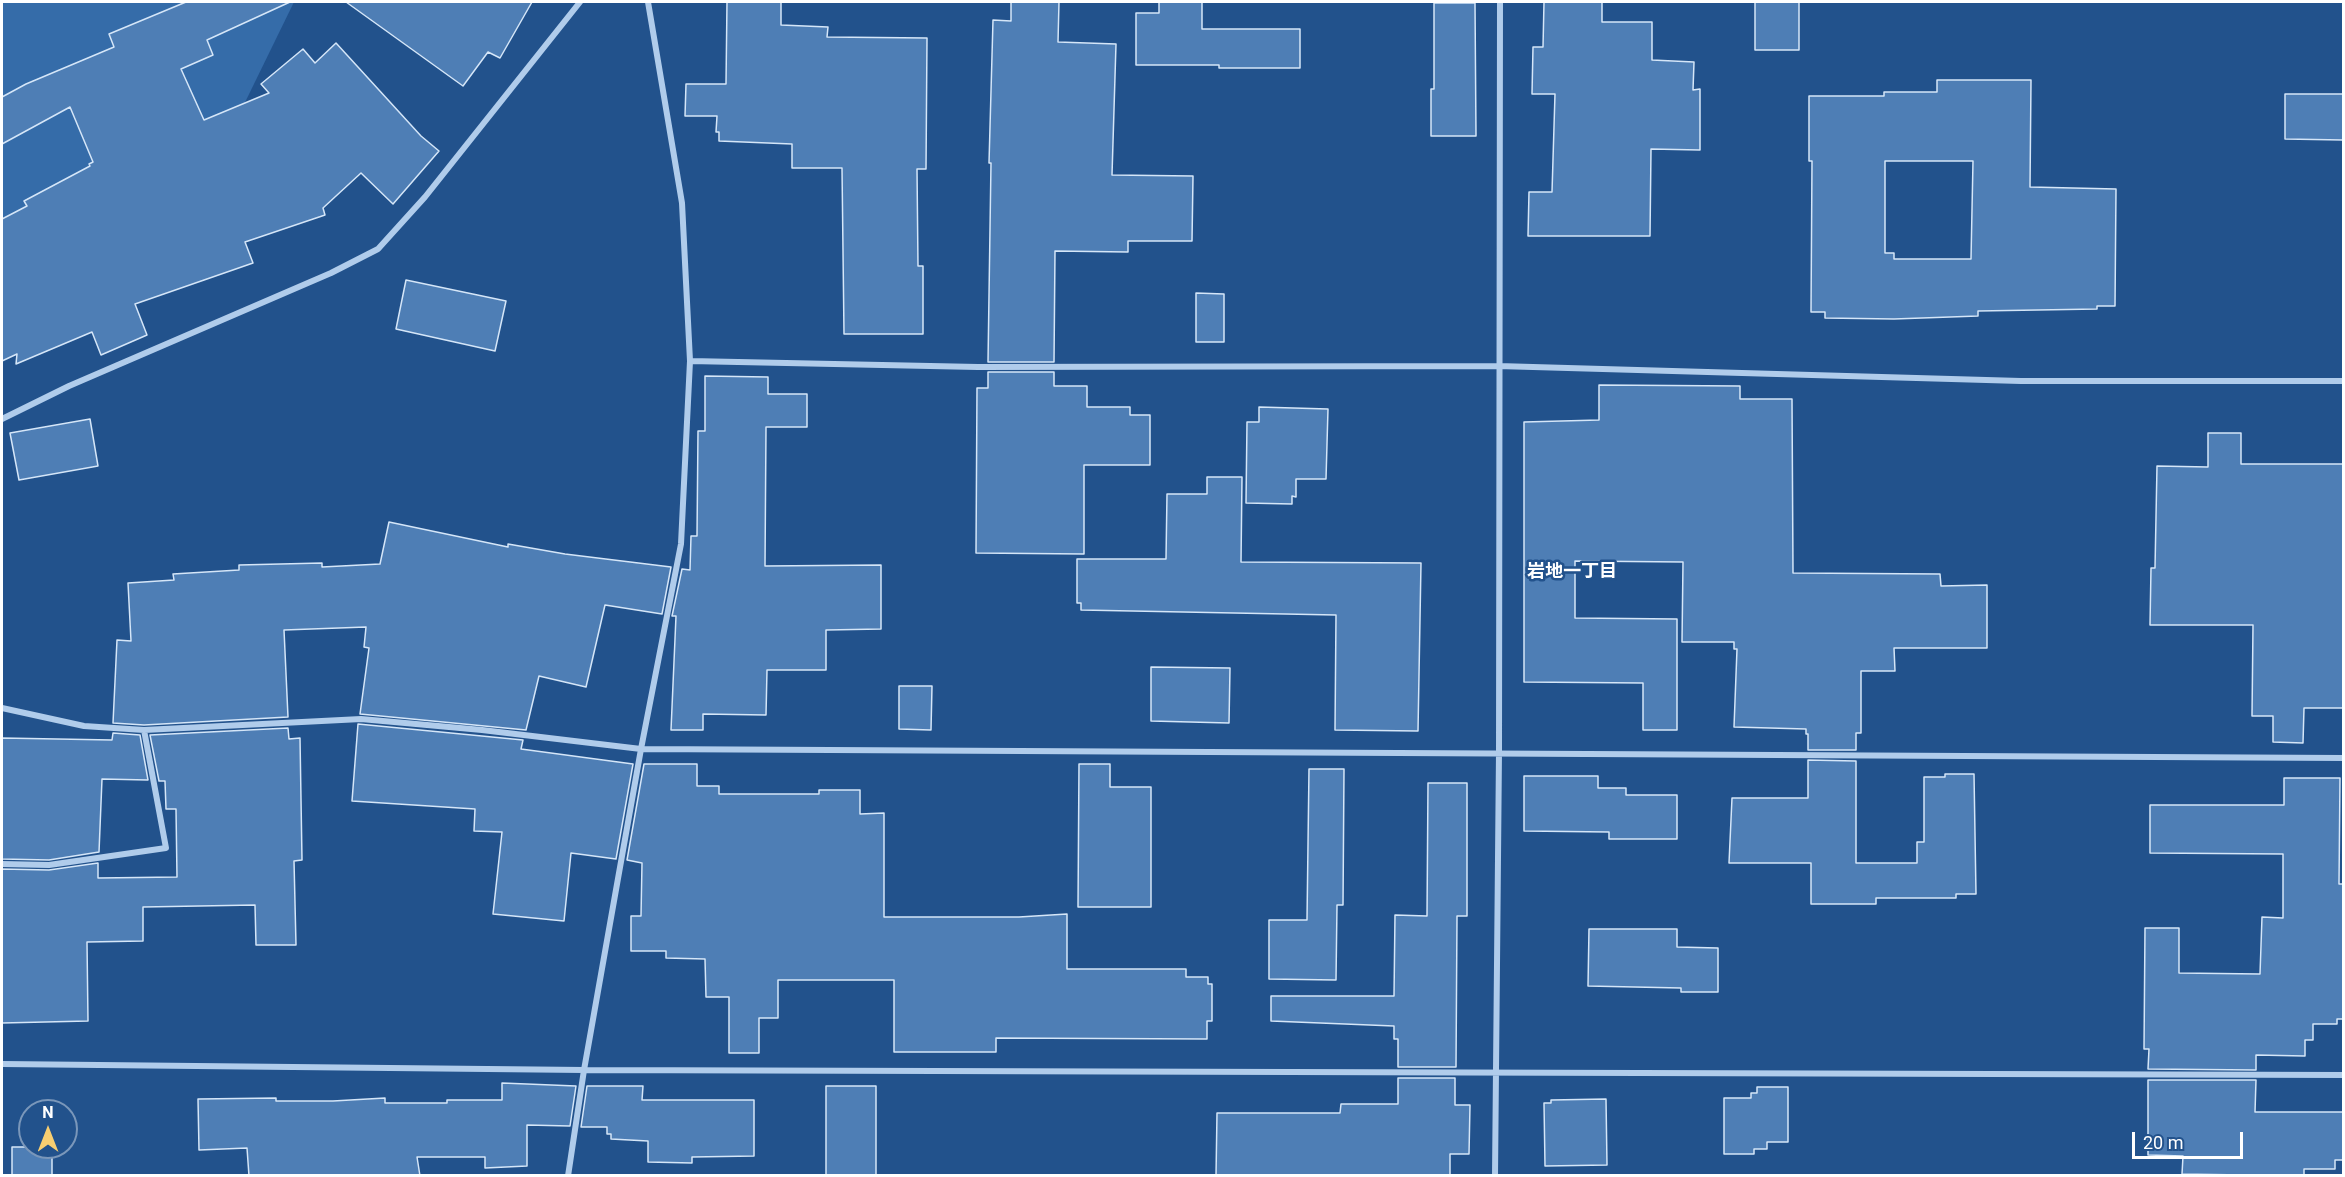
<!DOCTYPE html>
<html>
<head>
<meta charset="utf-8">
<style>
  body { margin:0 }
  #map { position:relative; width:2345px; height:1177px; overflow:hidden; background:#22528c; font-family:Roboto,sans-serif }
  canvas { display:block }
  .frame { position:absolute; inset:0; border:3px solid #fff; pointer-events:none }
  .north { position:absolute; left:18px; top:1099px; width:60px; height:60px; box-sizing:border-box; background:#22528c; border:2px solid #7a97ba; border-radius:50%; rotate:0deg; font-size:16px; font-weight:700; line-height:24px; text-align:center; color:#fff }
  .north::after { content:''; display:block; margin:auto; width:21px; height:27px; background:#f7ce71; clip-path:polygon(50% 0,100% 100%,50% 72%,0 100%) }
  .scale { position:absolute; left:2132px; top:1132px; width:111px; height:27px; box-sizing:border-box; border:3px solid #fff; border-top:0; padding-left:8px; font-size:18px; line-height:21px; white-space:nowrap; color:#fff; -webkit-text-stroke:4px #22528c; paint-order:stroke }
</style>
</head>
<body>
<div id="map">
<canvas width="2345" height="1177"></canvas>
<div class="frame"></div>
<div class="north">N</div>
<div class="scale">20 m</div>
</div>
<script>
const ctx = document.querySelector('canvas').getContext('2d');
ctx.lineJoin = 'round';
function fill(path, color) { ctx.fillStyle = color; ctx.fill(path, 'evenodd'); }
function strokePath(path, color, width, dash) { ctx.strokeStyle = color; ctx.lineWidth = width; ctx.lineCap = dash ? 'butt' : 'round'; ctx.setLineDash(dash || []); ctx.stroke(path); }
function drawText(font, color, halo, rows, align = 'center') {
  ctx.font = font + ' Roboto,"Noto Sans JP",sans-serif'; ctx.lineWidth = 5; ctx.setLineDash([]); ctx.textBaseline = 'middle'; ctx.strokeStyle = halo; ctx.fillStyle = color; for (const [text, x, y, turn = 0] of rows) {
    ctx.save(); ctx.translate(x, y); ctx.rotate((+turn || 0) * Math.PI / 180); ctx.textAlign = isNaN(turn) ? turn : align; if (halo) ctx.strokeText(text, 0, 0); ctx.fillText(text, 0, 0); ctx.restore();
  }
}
const green = new Path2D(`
  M 2,2 L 294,2 L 211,172 L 2,245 Z`);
const building = new Path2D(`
  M 186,2 L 290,2 L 207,40 L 213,55 L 181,69 L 204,120 L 269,93 L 261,84 L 303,49 L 315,63 L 336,43 L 421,136 L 439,151 L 393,204 L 361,173 L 323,208 L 325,215 L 245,242 L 253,263 L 135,304 L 147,335 L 101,355 L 92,332 L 16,364 L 17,354 L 2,361 L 2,219 L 27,206 L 24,201 L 90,166 L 89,164 L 93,162 L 70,107 L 2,144 L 2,97 L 26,84 L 114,47 L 109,34 Z
  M 346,2 L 532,2 L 500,58 L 488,52 L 463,86 Z
  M 727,2 L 781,2 L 781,25 L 828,27 L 827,37 L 927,38 L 926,169 L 917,169 L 918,266 L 923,266 L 923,334 L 844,334 L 842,168 L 792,168 L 792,144 L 719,141 L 719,132 L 716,132 L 717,116 L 685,116 L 686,84 L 726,84 Z
  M 1011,2 L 1059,2 L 1058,42 L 1116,44 L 1112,175 L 1193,176 L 1192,241 L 1128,241 L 1128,252 L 1055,251 L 1054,362 L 988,362 L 991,163 L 989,163 L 993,20 L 1011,21 Z
  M 1159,2 L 1202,2 L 1202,29 L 1300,29 L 1300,68 L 1219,68 L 1219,65 L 1136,65 L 1136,13 L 1159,13 Z
  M 1544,2 L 1602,2 L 1602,22 L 1652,22 L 1652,60 L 1694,62 L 1693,90 L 1700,89 L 1700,150 L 1651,149 L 1650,236 L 1528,236 L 1529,192 L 1552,192 L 1555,94 L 1532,94 L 1533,47 L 1543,47 Z
  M 1755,2 L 1799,2 L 1799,50 L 1755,50 Z
  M 1434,3 L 1475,3 L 1476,136 L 1431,136 L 1431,89 L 1434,89 Z
  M 1937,80 L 2031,80 L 2030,187 L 2116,189 L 2115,306 L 2097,306 L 2097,309 L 1978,311 L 1978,316 L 1894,319 L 1825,318 L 1825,312 L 1811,312 L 1812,161 L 1809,161 L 1809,96 L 1884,96 L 1884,92 L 1937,92 ZM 1885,161 L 1973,161 L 1971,259 L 1894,259 L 1894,253 L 1885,253 Z
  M 2285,94 L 2343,94 L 2343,140 L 2285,139 Z
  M 406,280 L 506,301 L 495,351 L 396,329 Z
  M 1196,293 L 1224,294 L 1224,342 L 1196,342 Z
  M 988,372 L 1054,372 L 1054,386 L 1087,386 L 1087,407 L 1130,407 L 1130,415 L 1150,415 L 1150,465 L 1084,465 L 1084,554 L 976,553 L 977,388 L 988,388 Z
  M 705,376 L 768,377 L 768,394 L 807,394 L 807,427 L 766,427 L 765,566 L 881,565 L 881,629 L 826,630 L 826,670 L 767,670 L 766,715 L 703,714 L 703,730 L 671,730 L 676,616 L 672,616 L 682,569 L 690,570 L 691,536 L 697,536 L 698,431 L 705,431 Z
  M 1599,385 L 1740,386 L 1740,399 L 1792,399 L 1793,573 L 1940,574 L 1941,586 L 1987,585 L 1987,648 L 1894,648 L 1895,671 L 1861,671 L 1861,733 L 1856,733 L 1856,750 L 1808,750 L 1808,734 L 1806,734 L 1806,729 L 1734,727 L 1737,649 L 1734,649 L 1734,642 L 1682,642 L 1683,562 L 1575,561 L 1575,618 L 1677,619 L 1677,730 L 1643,730 L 1643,683 L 1524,682 L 1524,422 L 1599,420 Z
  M 1259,407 L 1328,409 L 1326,479 L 1296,479 L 1296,497 L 1292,496 L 1292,504 L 1246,503 L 1247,422 L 1259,422 Z
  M 90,419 L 98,466 L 19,480 L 10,433 Z
  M 2208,433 L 2241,433 L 2241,464 L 2343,464 L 2343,708 L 2304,708 L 2303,743 L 2273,742 L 2273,716 L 2252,716 L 2253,625 L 2150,625 L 2151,568 L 2155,568 L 2157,466 L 2208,467 Z
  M 1207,477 L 1242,477 L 1241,562 L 1421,563 L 1418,731 L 1335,730 L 1336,615 L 1081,610 L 1081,603 L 1077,603 L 1077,559 L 1166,559 L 1167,494 L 1207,494 Z
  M 389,522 L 508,547 L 508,544 L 565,554 L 671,567 L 662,614 L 605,605 L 586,687 L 539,676 L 526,730 L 360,714 L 369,648 L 364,647 L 366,627 L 284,630 L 288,717 L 144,725 L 113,723 L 117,640 L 131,641 L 128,583 L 174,580 L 173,574 L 239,570 L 239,565 L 322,563 L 322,567 L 380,564 Z
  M 1151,667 L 1230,668 L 1229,723 L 1151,721 Z
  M 899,686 L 932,686 L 931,730 L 899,729 Z
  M 358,724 L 523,740 L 521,749 L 633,764 L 616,859 L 571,853 L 564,921 L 493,914 L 502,832 L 474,831 L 475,809 L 352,801 Z
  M 288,728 L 289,739 L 300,738 L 302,860 L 294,861 L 296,945 L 256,945 L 255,905 L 143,907 L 143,941 L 87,942 L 88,1021 L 2,1023 L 2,869 L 49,870 L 98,863 L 98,878 L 177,877 L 176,809 L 166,809 L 165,781 L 159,781 L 150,735 Z
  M 113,733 L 140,735 L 148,780 L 102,779 L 99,852 L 49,860 L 2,859 L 2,738 L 112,740 Z
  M 1808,760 L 1856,761 L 1856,863 L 1917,863 L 1917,842 L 1924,842 L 1924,777 L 1945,777 L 1945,774 L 1974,774 L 1976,894 L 1956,894 L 1956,898 L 1876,898 L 1876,904 L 1811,904 L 1811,863 L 1729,863 L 1732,798 L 1808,798 Z
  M 644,764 L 697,764 L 697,786 L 719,786 L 719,794 L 819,794 L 819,790 L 860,790 L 860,814 L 884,813 L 884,917 L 1019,917 L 1067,914 L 1067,969 L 1186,969 L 1186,977 L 1208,977 L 1208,984 L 1212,984 L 1212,1021 L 1207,1021 L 1207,1039 L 996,1038 L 996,1052 L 894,1052 L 894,980 L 778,980 L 778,1018 L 759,1018 L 759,1053 L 729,1053 L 729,997 L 706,997 L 705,959 L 666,958 L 666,951 L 631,951 L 631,916 L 641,916 L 642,863 L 627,860 Z
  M 1079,764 L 1110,764 L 1110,787 L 1151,787 L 1151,907 L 1078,907 Z
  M 1309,769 L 1344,769 L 1343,905 L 1337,905 L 1336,980 L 1269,979 L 1269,920 L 1307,920 Z
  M 1524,776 L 1598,776 L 1598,788 L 1626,788 L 1626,795 L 1677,795 L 1677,839 L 1609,839 L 1609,832 L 1524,831 Z
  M 2284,778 L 2340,778 L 2339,884 L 2343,884 L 2343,1019 L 2337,1019 L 2337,1024 L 2313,1024 L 2313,1040 L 2305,1040 L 2305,1056 L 2256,1055 L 2256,1070 L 2148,1069 L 2149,1049 L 2144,1049 L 2145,928 L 2179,928 L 2179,973 L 2260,974 L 2262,917 L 2283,918 L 2283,854 L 2150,853 L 2150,805 L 2284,805 Z
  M 1428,783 L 1467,783 L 1467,916 L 1457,916 L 1456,1067 L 1398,1067 L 1398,1039 L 1394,1039 L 1394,1026 L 1271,1021 L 1271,996 L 1394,996 L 1395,915 L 1427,916 Z
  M 1589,929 L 1677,929 L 1677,947 L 1718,948 L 1718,992 L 1681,992 L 1681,988 L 1588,986 Z
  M 1398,1078 L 1455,1078 L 1455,1105 L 1470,1105 L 1469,1154 L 1450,1154 L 1450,1176 L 1216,1176 L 1217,1113 L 1340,1113 L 1341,1104 L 1398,1104 Z
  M 2148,1080 L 2256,1080 L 2255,1112 L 2343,1112 L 2343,1160 L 2335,1160 L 2335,1169 L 2304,1169 L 2304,1176 L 2182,1174 L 2183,1156 L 2148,1155 Z
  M 502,1083 L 576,1086 L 570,1126 L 527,1125 L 527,1166 L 485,1168 L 485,1157 L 417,1157 L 420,1176 L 249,1176 L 247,1148 L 199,1150 L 198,1099 L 276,1098 L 276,1101 L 333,1101 L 385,1098 L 385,1103 L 447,1103 L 447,1100 L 502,1100 Z
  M 587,1086 L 643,1086 L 642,1100 L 754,1100 L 754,1156 L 692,1157 L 692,1163 L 648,1162 L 648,1141 L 611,1139 L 611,1134 L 607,1134 L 607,1127 L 581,1127 Z
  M 826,1086 L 876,1086 L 876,1176 L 826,1176 Z
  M 1757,1087 L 1788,1087 L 1788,1142 L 1767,1142 L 1767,1149 L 1754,1149 L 1754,1154 L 1724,1154 L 1724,1098 L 1751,1098 L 1751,1093 L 1757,1093 Z
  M 1606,1099 L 1607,1165 L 1545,1166 L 1544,1103 L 1551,1103 L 1551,1100 Z
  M 12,1147 L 52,1147 L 52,1176 L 12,1176 Z`);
const street = new Path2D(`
  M 690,361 L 978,367 L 1498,366 L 2021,381 L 2344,381
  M 2,419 L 69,386 L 331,273 L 378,249 L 425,197 L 580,2
  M 2,708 L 84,726 L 144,730 L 361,719 L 482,730 L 641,749 L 2344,758
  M 2,864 L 49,865 L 166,848 L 144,730
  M 2,1064 L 584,1070 L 2344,1075
  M 568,1176 L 584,1070 L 641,749 L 681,544 L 690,361 L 682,203 L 648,2
  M 1495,1176 L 1499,752 L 1500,2`);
const neighbourhoodNames = [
  ["岩地一丁目",1572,572]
];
fill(green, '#356ca9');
fill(building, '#4e7eb5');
strokePath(building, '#d5e6f8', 1.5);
strokePath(street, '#b0cceb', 6);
drawText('bold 18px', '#fff', '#22528c', neighbourhoodNames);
</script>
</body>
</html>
